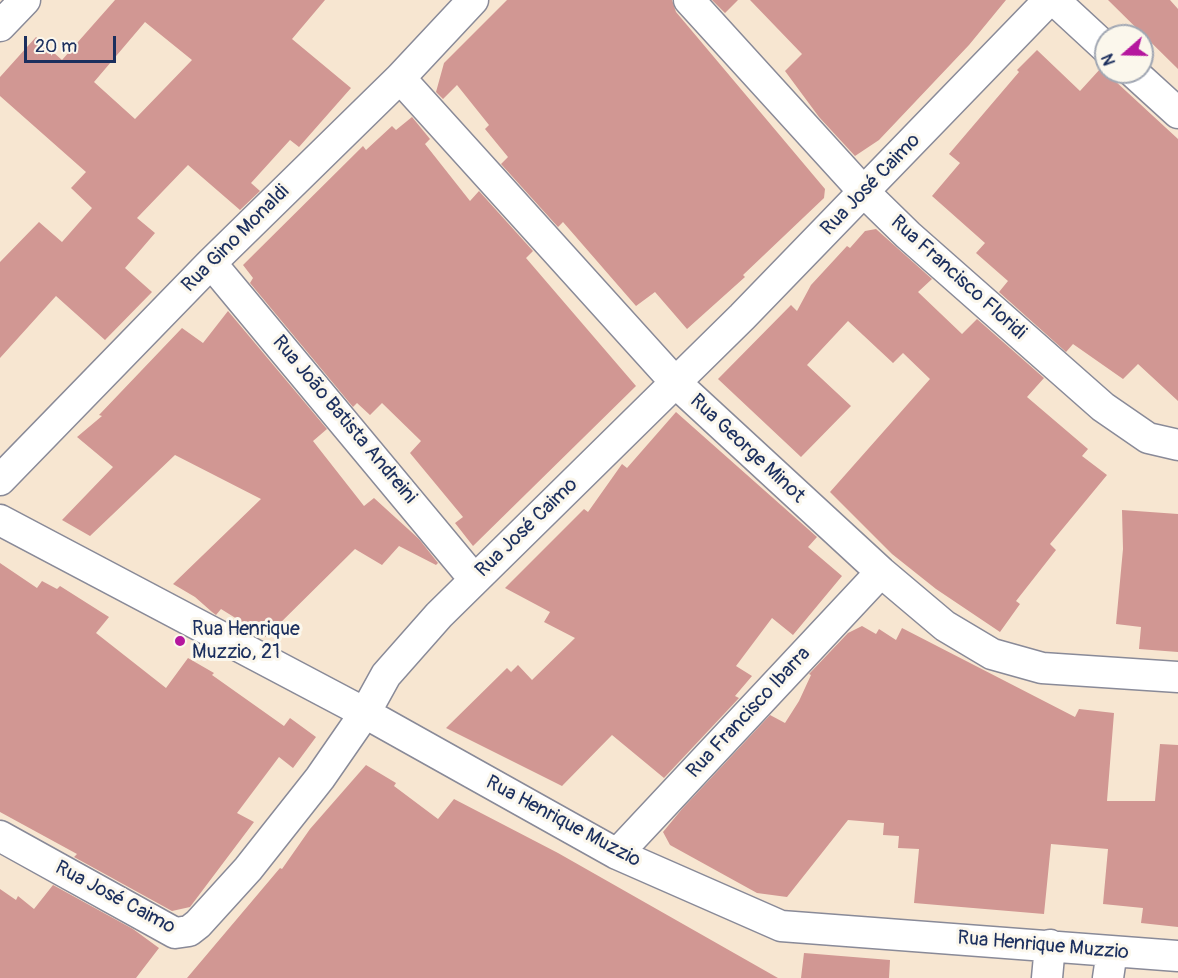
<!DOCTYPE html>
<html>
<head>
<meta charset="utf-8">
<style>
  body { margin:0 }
  #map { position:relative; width:1178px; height:978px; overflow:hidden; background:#f7e6d1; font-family:Pangolin,sans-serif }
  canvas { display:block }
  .north { position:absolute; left:1094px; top:24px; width:60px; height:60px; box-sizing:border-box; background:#fbf7ec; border:2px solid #a1a7b3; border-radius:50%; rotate:250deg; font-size:16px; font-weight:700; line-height:24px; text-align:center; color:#1b2f5e }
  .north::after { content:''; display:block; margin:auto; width:21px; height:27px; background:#b5179e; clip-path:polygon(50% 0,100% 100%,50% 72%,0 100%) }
  .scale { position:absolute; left:24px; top:36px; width:92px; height:27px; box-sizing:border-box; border:3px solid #1b2f5e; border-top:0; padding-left:8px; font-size:18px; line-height:21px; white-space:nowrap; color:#1b2f5e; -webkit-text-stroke:4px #fbf7ec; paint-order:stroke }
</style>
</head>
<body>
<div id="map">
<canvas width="1178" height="978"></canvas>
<div class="north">N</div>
<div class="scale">20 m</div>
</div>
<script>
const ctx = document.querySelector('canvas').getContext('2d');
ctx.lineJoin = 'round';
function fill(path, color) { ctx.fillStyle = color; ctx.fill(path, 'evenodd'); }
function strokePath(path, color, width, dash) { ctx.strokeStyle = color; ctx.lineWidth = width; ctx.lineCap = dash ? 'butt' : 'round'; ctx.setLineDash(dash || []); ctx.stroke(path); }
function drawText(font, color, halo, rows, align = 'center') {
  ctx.font = font + ' Pangolin,sans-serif'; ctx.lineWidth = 6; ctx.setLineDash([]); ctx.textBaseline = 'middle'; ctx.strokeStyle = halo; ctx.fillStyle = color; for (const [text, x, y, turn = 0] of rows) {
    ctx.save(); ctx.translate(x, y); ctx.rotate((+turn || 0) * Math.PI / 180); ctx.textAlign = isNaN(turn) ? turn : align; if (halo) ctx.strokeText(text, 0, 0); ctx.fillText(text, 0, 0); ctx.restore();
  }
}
const building = new Path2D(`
  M 115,0 L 325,0 L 292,39 L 351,88 L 299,147 L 290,140 L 251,183 L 260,191 L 240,210 L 188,165 L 137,218 L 155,233 L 125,268 L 152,292 L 105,340 L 56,296 L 0,358 L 0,262 L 39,222 L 62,242 L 92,208 L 71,188 L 86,172 L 0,96 L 0,77 L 36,37 L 62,60 ZM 145,22 L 192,60 L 135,119 L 94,82 Z
  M 507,0 L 672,0 L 676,12 L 825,189 L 824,198 L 743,275 L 745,277 L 687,329 L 655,292 L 636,306 L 563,222 L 558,227 L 501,164 L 508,157 L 485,129 L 489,125 L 457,85 L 443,99 L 436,92 L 444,63 Z
  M 712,0 L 738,0 L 725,13 Z
  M 750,0 L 1006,0 L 969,45 L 879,140 L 855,156 L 819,117 L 785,71 L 802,54 Z
  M 1108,0 L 1170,0 L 1178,9 L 1178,69 Z
  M 1037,50 L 1080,91 L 1101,68 L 1178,139 L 1178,401 L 1138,364 L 1123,379 L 1073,344 L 1066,352 L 999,292 L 1008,281 L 976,253 L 985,243 L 932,196 L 960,163 L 949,154 L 1019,72 L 1017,70 Z
  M 412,117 L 430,139 L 425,144 L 470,201 L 479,191 L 533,251 L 526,258 L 636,386 L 473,546 L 455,523 L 463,517 L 410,453 L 421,441 L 382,403 L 370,415 L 357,403 L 353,407 L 250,283 L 253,278 L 243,265 L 363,146 L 366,150 L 392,126 L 396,130 Z
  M 876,229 L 932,279 L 918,292 L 962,334 L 977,319 L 1044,378 L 1027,397 L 1088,449 L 1082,456 L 1107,475 L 1050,544 L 1056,550 L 1016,601 L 1020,604 L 1000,632 L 936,589 L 892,554 L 830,492 L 930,379 L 903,353 L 893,363 L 848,321 L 807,365 L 851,406 L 801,457 L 718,379 L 791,305 L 797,311 L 811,285 L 847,246 L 850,248 L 865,231 Z
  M 228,311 L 327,429 L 313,441 L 364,506 L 374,498 L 419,539 L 438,563 L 436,565 L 399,546 L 382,565 L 355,549 L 266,637 L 221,609 L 216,615 L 212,612 L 195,597 L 173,584 L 261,499 L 175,455 L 90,536 L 62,520 L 113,467 L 77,437 L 102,416 L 99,415 L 182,328 L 203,343 Z
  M 676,412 L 817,537 L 808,547 L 842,576 L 793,635 L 772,618 L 736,666 L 752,676 L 735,696 L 739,698 L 664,778 L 612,735 L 562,786 L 446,728 L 507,668 L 511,672 L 518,665 L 532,680 L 575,638 L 544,622 L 550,612 L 505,588 L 584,509 L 588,512 L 622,464 L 627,468 Z
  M 1122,510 L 1178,514 L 1178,652 L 1139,649 L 1141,627 L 1116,624 L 1123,549 Z
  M 0,563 L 37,588 L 42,581 L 57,589 L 60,586 L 109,617 L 96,633 L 166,688 L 188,658 L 214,673 L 212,675 L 284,726 L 290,718 L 316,737 L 293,768 L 279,757 L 237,813 L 254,822 L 190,907 L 172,911 L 74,857 L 77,854 L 0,812 Z
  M 862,626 L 876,634 L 879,629 L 896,640 L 902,628 L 1075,717 L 1079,709 L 1114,713 L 1107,801 L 1155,801 L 1160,744 L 1178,745 L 1178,927 L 1141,923 L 1143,908 L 1103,904 L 1108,849 L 1051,844 L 1044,914 L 914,903 L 919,849 L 898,848 L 899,836 L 883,835 L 884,823 L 848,820 L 787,897 L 757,893 L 670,845 L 663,832 L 682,809 L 770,715 L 785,723 L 799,701 L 811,675 L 809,674 L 848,633 Z
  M 366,765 L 396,783 L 394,786 L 438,819 L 454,799 L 558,853 L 778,978 L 187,978 L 280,868 L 282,869 L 310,829 Z
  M 53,885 L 133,929 L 159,948 L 136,978 L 0,978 L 0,889 L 16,900 L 18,896 L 34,909 Z
  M 804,953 L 890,960 L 889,978 L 801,978 Z`);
const minor = new Path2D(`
  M 689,0 L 863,191 L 908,235 L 1103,407 L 1148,438 L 1178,445
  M 1054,0 L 1106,48
  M 0,26 L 25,0
  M 1133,72 L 1178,113
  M 400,78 L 676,383 L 881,572 L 945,626 L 992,654 L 1042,668 L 1178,677
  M 211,263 L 474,579
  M 0,480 L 211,263 L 400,78 L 473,0
  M 0,520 L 365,713 L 617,854 L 781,926 L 1178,956
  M 0,836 L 175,933 L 189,931 L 198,924 L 248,869 L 320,778 L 365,713 L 386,675 L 439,615 L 742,317 L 1049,0
  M 617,854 L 881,572
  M 1047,978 L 1050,945
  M 1108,978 L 1112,951`);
const markers = [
  [180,641,6,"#b5179e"]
];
const streetNames = [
  ["Rua José Caimo",871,185,-46],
  ["Rua Gino Monaldi",236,239,-45],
  ["Rua Francisco Floridi",958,278,42],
  ["Rua João Batista Andreini",344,420,50],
  ["Rua George Minot",747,449,43],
  ["Rua José Caimo",527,528,-44],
  ["Rua Francisco Ibarra",749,713,-47],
  ["Rua Henrique Muzzio",563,822,28],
  ["Rua José Caimo",115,898,28],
  ["Rua Henrique Muzzio",1043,946,5]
];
const poiNames = [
  ["Rua Henrique",192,630],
  ["Muzzio, 21",192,653]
];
fill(building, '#d19793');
strokePath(minor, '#898a98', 33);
strokePath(minor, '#fff', 30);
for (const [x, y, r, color] of markers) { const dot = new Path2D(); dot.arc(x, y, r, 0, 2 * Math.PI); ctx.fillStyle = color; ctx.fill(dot); strokePath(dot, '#fbf7ec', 2); }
drawText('20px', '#1b2f5e', '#fbf7ec', streetNames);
drawText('20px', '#1b2f5e', '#fbf7ec', poiNames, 'left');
</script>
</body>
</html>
